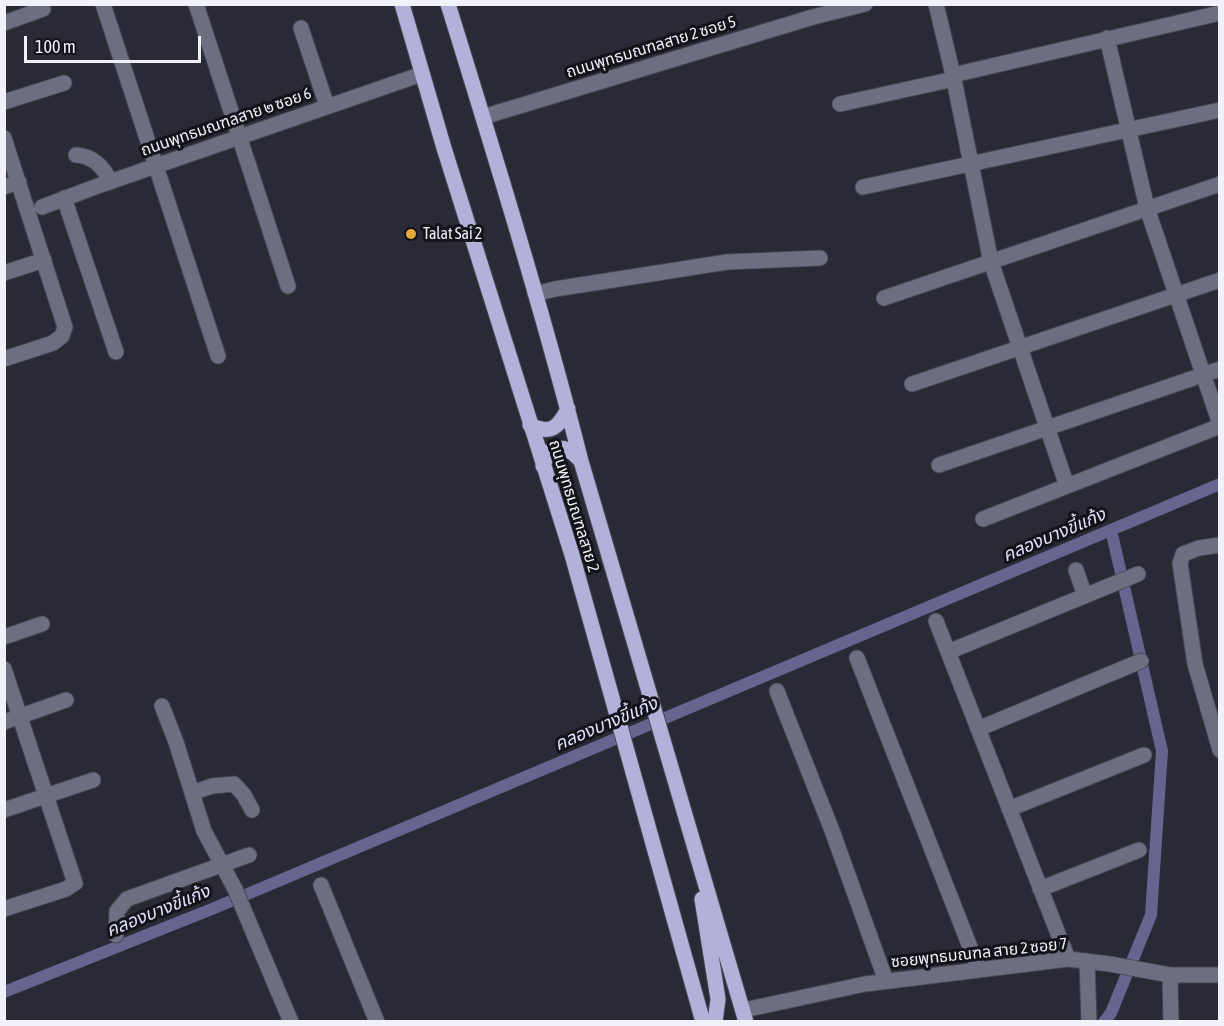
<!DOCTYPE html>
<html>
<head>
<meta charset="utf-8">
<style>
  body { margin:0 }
  #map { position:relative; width:1224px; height:1026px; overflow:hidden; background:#2a2a36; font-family:"Asap Condensed",sans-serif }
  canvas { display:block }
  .frame { position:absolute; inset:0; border:6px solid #f0f1f9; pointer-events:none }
  .scale { position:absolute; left:24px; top:36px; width:177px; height:27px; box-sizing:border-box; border:3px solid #f0f1f9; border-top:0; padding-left:8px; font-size:18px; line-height:21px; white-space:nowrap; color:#f0f1f9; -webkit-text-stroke:4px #131319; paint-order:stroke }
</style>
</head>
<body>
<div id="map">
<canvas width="1224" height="1026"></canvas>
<div class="frame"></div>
<div class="scale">100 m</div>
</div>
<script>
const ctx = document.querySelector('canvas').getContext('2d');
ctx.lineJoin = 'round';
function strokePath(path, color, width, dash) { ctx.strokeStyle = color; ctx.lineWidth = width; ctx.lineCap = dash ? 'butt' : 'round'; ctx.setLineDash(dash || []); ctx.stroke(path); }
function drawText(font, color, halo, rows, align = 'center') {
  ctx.font = font + ' "Asap Condensed","Noto Sans Thai",sans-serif'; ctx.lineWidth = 6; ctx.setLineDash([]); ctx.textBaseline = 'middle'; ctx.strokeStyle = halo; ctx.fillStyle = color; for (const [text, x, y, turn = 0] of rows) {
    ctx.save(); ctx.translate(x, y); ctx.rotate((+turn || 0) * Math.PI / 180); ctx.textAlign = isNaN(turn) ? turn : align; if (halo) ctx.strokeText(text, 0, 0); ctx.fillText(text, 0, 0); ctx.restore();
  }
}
const canal = new Path2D(`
  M 4,992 L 212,909 L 1220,484
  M 1104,1022 L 1111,1013 L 1151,915 L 1162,751 L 1111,530`);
const minor = new Path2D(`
  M 103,4 L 218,356
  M 196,4 L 288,286
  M 936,4 L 953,75 L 991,262 L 1067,486
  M 4,23 L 43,9
  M 301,28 L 327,106
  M 1107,38 L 1147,208 L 1220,424
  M 953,75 L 1220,13
  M 4,102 L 64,83
  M 840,104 L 954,79
  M 483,117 L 813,17 L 865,4
  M 4,138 L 65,327 L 62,336 L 53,343 L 4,359
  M 76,155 C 93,156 104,167 110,182
  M 4,187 L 19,182
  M 863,187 L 1220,110
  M 64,198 L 116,352
  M 42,207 L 95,187 L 422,74
  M 4,273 L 44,260
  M 535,294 L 555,289 L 727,262 L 820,258
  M 884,298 L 1220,184
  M 912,384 L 1220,280
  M 939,465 L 1220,369
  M 983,519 L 1220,426
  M 1220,545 L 1199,548 L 1183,554 L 1180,563 L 1195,664 L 1220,750
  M 1076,570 L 1085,596
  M 936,621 L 1068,959
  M 4,637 L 42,624
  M 948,652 L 1138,574
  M 857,658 L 979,970
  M 4,669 L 75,883 L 66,889 L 4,909
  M 777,691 L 833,833 L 886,981
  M 162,706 L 176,742 L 204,831 L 235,889 L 291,1022
  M 4,722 L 66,700
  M 978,729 L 1141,661
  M 192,793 L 212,786 L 234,784 L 244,795 L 252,810
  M 1009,809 L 1144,755
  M 4,810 L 93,780
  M 321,885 L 377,1022
  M 1040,889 L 1139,850
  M 116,935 L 117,911 L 127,899 L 249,855
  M 1087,961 L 1089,1022
  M 1170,975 L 1171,1022
  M 744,1010 L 865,984 L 1068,959 L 1110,964 L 1170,975 L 1220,975`);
const major = new Path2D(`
  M 402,4 L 444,148 L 572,555 L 703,1022
  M 448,4 C 495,156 542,308 581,461 L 746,1022
  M 530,425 C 551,435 558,428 568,409
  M 543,466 L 548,452 C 563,444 571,450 581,461
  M 702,899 L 718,999 L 715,1022`);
const markers = [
  [411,234,6,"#e8ab37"]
];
const streetNames = [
  ["ถนนพุทธมณฑลสาย 2 ซอย 5",651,47,-17],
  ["ถนนพุทธมณฑลสาย ๒ ซอย 6",226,122,-19],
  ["ถนนพุทธมณฑลสาย 2",574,506,73],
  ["ซอยพุทธมณฑล สาย 2 ซอย 7",979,953,-6]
];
const poiNames = [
  ["Talat Sai 2",423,234]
];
const waterNames = [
  ["คลองบางขี้แก้ง",1054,535,-23],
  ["คลองบางขี้แก้ง",606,724,-23],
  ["คลองบางขี้แก้ง",158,911,-22]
];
strokePath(canal, '#666590', 12);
strokePath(minor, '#464651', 17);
strokePath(major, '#464651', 17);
strokePath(minor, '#6e6e82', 15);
strokePath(major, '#b1b1da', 15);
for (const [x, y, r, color] of markers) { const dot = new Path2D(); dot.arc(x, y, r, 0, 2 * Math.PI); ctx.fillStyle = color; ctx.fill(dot); strokePath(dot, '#131319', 2); }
drawText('16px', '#f0f1f9', '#131319', streetNames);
drawText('16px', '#f0f1f9', '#131319', poiNames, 'left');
drawText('italic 18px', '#e1e1fe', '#131319', waterNames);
</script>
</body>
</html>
